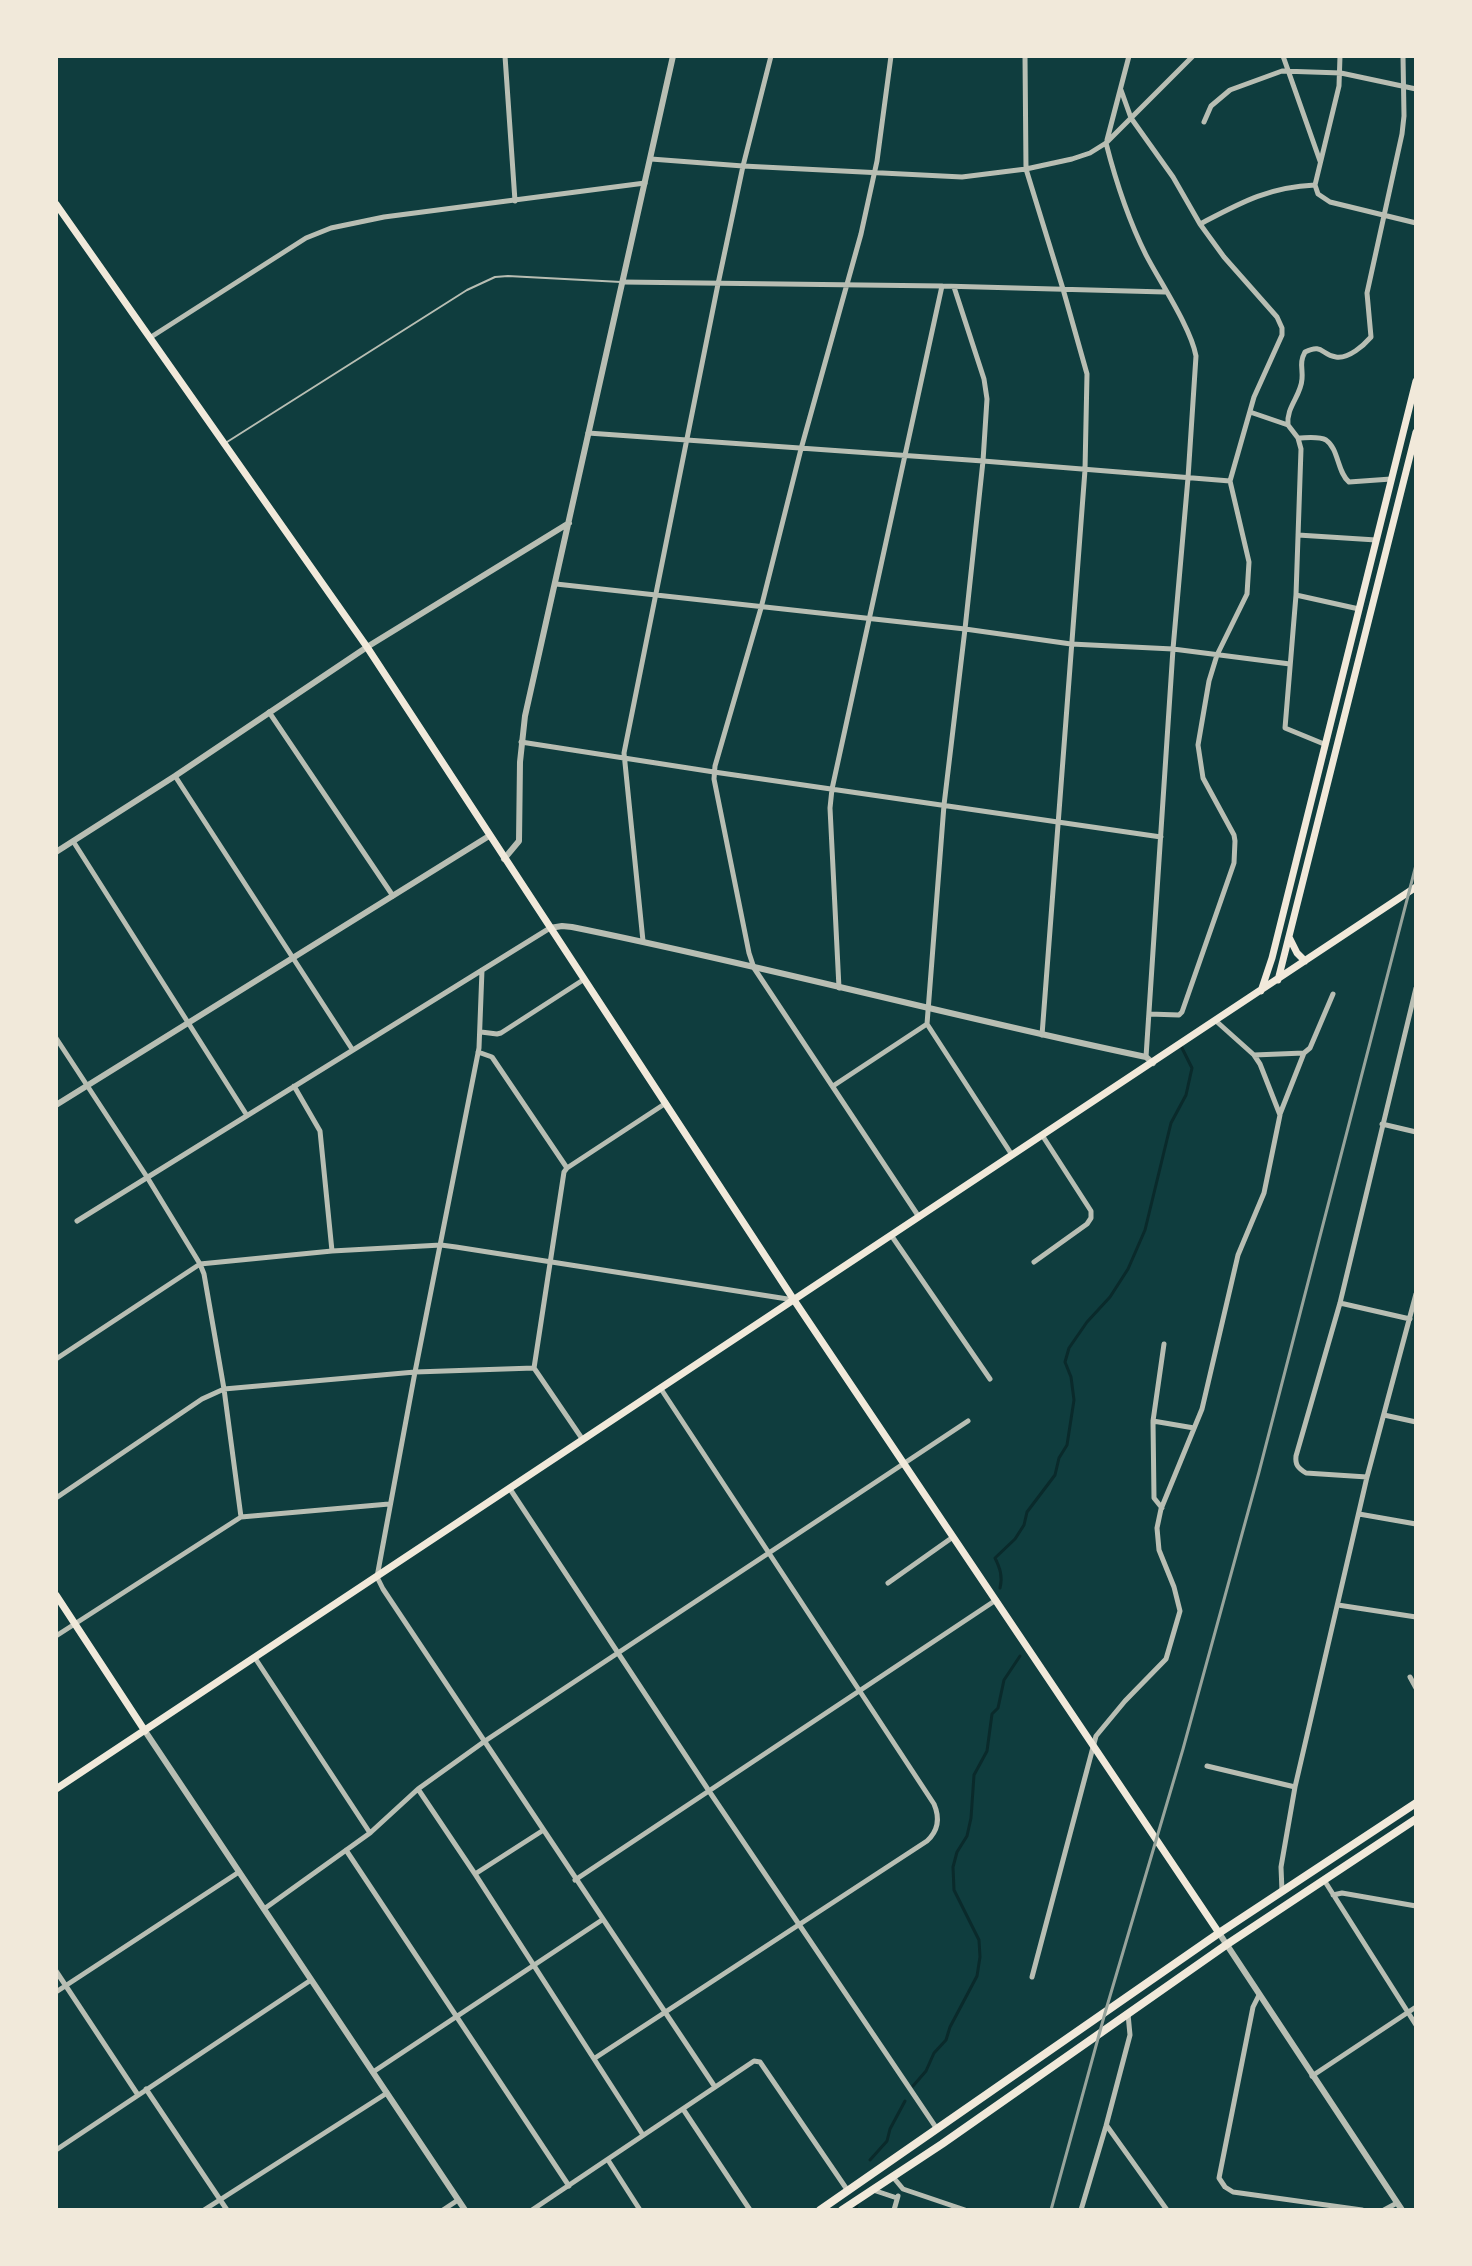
<!DOCTYPE html>
<html>
<head>
<meta charset="utf-8">
<style>
  body { margin:0 }
  #map { position:relative; width:1472px; height:2266px; overflow:hidden; background:#0f3d3e; font-family:Karla,sans-serif }
  canvas { display:block }
  .frame { position:absolute; inset:0; border:58px solid #f1e9da; pointer-events:none }
</style>
</head>
<body>
<div id="map">
<canvas width="1472" height="2266"></canvas>
<div class="frame"></div>
</div>
<script>
const ctx = document.querySelector('canvas').getContext('2d');
ctx.lineJoin = 'round';
function strokePath(path, color, width, dash) { ctx.strokeStyle = color; ctx.lineWidth = width; ctx.lineCap = dash ? 'butt' : 'round'; ctx.setLineDash(dash || []); ctx.stroke(path); }
const stream = new Path2D(`
  M 1000,1588 C 1003,1577 1000,1568 995,1558 L 1015,1539 L 1024,1525 L 1027,1512 L 1055,1475 L 1059,1458 L 1067,1445 L 1074,1400 L 1071,1377 L 1065,1362 L 1069,1348 L 1087,1322 L 1110,1297 L 1128,1269 L 1145,1230 L 1171,1123 L 1186,1095 L 1192,1068 L 1181,1046
  M 913,2086 L 926,2071 L 934,2053 L 946,2040 L 950,2027 L 977,1976 L 980,1957 L 979,1940 L 954,1890 L 953,1867 L 957,1852 L 967,1836 L 971,1818 L 974,1775 L 987,1751 L 992,1714 L 998,1708 L 1004,1680 L 1020,1656
  M 870,2160 L 887,2141 L 890,2129 L 905,2101
  M 856,2210 L 857,2205`);
const service = new Path2D(`
  M 227,442 L 467,290 L 495,277 L 508,276 L 621,282`);
const minor = new Path2D(`
  M 505,56 L 515,201
  M 891,56 L 877,161 L 861,234 L 801,449 L 761,608 L 715,766 L 714,779 L 749,953 L 754,968 L 919,1217
  M 1025,56 L 1026,169 L 1063,289 L 1087,374 L 1085,470 L 1042,1035
  M 1283,56 L 1320,161
  M 1340,56 L 1339,86 L 1315,185 L 1318,194 L 1330,202 L 1416,223
  M 1121,90 L 1131,118 L 1173,177 L 1200,224 L 1224,257 L 1277,317 L 1282,328 L 1282,335 L 1254,397 L 1230,481 L 1249,562 L 1247,594 L 1217,655 L 1209,681 L 1198,745 L 1203,778 L 1234,835 L 1235,841 L 1234,863 L 1182,1012 L 1179,1015 L 1149,1014
  M 1204,122 L 1211,106 L 1230,90 L 1282,71 L 1341,73 L 1416,89
  M 1107,140 L 1129,56
  M 1106,143 C 1116,182 1128,219 1146,255 C 1160,282 1191,328 1196,356 L 1188,478 L 1173,649 L 1146,1057
  M 651,159 L 743,166 L 962,177 L 1026,169 L 1072,159 L 1090,153 L 1106,143 L 1193,56
  M 1200,224 C 1240,203 1268,187 1315,185
  M 622,282 L 942,286 L 1165,292
  M 151,337 L 306,238 L 331,228 L 384,217 L 645,183
  M 1250,412 L 1288,425 L 1298,438 L 1301,449 L 1296,595 L 1359,609
  M 1288,425 C 1286,407 1301,396 1302,379 C 1303,368 1299,363 1305,352 C 1323,343 1321,355 1336,357 C 1349,359 1364,345 1371,337 L 1367,293 L 1402,134 L 1404,116 L 1403,56
  M 588,433 L 983,461 L 1230,481
  M 1298,438 C 1306,438 1319,436 1326,440 C 1339,449 1337,472 1349,482 L 1391,479
  M 1298,535 L 1376,540
  M 556,584 L 965,629 L 1071,644 L 1173,649 L 1290,664
  M 1296,595 L 1285,728 L 1324,744
  M 269,712 L 393,896
  M 521,742 L 714,772 L 1161,837
  M 175,776 L 352,1049
  M 73,841 L 246,1114
  M 643,941 L 624,753 L 718,284 L 743,166 L 771,56
  M 482,970 L 479,1048 L 415,1372 L 377,1577 L 383,1589 L 715,2087
  M 839,988 L 830,808 L 832,789 L 942,286
  M 927,1024 L 1012,1155
  M 481,1032 L 497,1034 L 501,1033 L 583,980
  M 56,1038 L 147,1177 L 200,1264 L 204,1274 L 224,1389 L 241,1517
  M 478,1052 L 492,1057 L 567,1168
  M 1254,1055 L 1304,1053
  M 294,1086 L 320,1131 L 332,1251
  M 833,1086 L 927,1024 L 944,805 L 965,629 L 983,461 L 987,399 L 984,379 L 954,287
  M 1280,1114 L 1304,1053 L 1310,1048 L 1333,994
  M 1382,1124 L 1416,1132
  M 567,1168 L 564,1172 L 534,1368 L 583,1440
  M 567,1168 L 666,1103
  M 77,1221 L 550,928
  M 891,1235 L 990,1379
  M 1034,1262 L 1087,1224 L 1091,1218 L 1091,1211 L 1042,1135
  M 1340,1303 L 1410,1319
  M 56,1359 L 200,1264 L 332,1251 L 441,1245 L 456,1247 L 794,1300
  M 1384,1415 L 1416,1422
  M 1153,1421 L 1194,1428
  M 1367,1477 L 1306,1473 C 1298,1468 1295,1465 1296,1456 L 1340,1303 L 1416,988
  M 510,1489 L 709,1791 L 937,2129
  M 56,1498 L 202,1399 L 224,1389 L 415,1372 L 534,1368
  M 1162,1508 L 1154,1498 L 1153,1421 L 1164,1344
  M 1359,1514 L 1416,1524
  M 888,1583 L 953,1537
  M 1338,1605 L 1416,1617
  M 56,1636 L 241,1517 L 389,1504
  M 255,1658 L 370,1833
  M 1410,1677 L 1416,1688
  M 1207,1766 L 1295,1787
  M 418,1789 L 475,1874 L 643,2135
  M 346,1850 L 569,2186
  M 475,1874 L 542,1831
  M 575,1880 L 996,1600
  M 1324,1880 L 1416,2025
  M 1282,1891 L 1281,1867 L 1295,1787 L 1367,1477 L 1416,1294
  M 1333,1895 L 1342,1893 L 1416,1906
  M 264,1909 L 370,1833 L 418,1789 L 485,1741 L 968,1421
  M 56,1971 L 138,2095
  M 1032,1977 L 1096,1736 L 1125,1701 L 1166,1659 L 1180,1611 L 1174,1587 L 1159,1550 L 1157,1528 L 1161,1509 L 1202,1409 L 1238,1255 L 1264,1193 L 1280,1115 L 1260,1064 L 1254,1055 L 1216,1021
  M 56,1992 L 239,1872
  M 1259,1995 L 1253,2007 L 1219,2178 L 1225,2187 L 1233,2192 L 1362,2210
  M 595,2058 L 927,1841 C 939,1830 940,1818 934,1804 L 661,1389
  M 373,2072 L 602,1920
  M 1312,2076 L 1416,2007
  M 146,2089 L 227,2210
  M 683,2109 L 750,2210
  M 1107,2126 L 1167,2210
  M 56,2150 L 311,1980
  M 608,2160 L 640,2210
  M 893,2177 L 903,2189 L 965,2210
  M 873,2190 L 897,2198
  M 204,2210 L 387,2093
  M 443,2210 L 458,2200
  M 532,2210 L 754,2061 L 760,2062 L 848,2191
  M 894,2210 L 898,2196
  M 1081,2210 L 1106,2126 L 1130,2035 L 1128,2014
  M 1384,2210 L 1397,2203`);
const tertiary = new Path2D(`
  M 56,852 L 175,776 L 367,647 L 569,523
  M 504,859 L 519,841 L 520,762 L 525,716 L 673,56
  M 550,928 L 562,926 L 572,927 C 765,966 954,1017 1146,1057 L 1153,1063
  M 56,1105 L 489,836
  M 145,1731 L 465,2210
  M 1219,1933 L 1402,2210`);
const secondary = new Path2D(`
  M 56,204 L 367,647 L 794,1300 L 1219,1933
  M 1289,937 L 1297,953 L 1305,961
  M 1278,980 L 1416,432
  M 1261,991 L 1272,958 L 1416,381
  M 56,1595 L 145,1731
  M 56,1789 L 1416,887`);
const primary = new Path2D(`
  M 820,2210 L 1219,1933 L 1416,1803
  M 842,2210 L 942,2144 L 1226,1945 L 1416,1819`);
const rail = new Path2D(`
  M 1051,2210 L 1105,2013 L 1183,1749 L 1259,1472 L 1416,865`);
strokePath(stream, '#0a2a2b', 3);
strokePath(service, '#b8beb3', 2);
strokePath(minor, '#b8beb3', 5);
strokePath(tertiary, '#b8beb3', 6);
strokePath(secondary, '#f1e9da', 7);
strokePath(primary, '#f1e9da', 8);
strokePath(rail, '#97a49c', 3);
</script>
</body>
</html>
